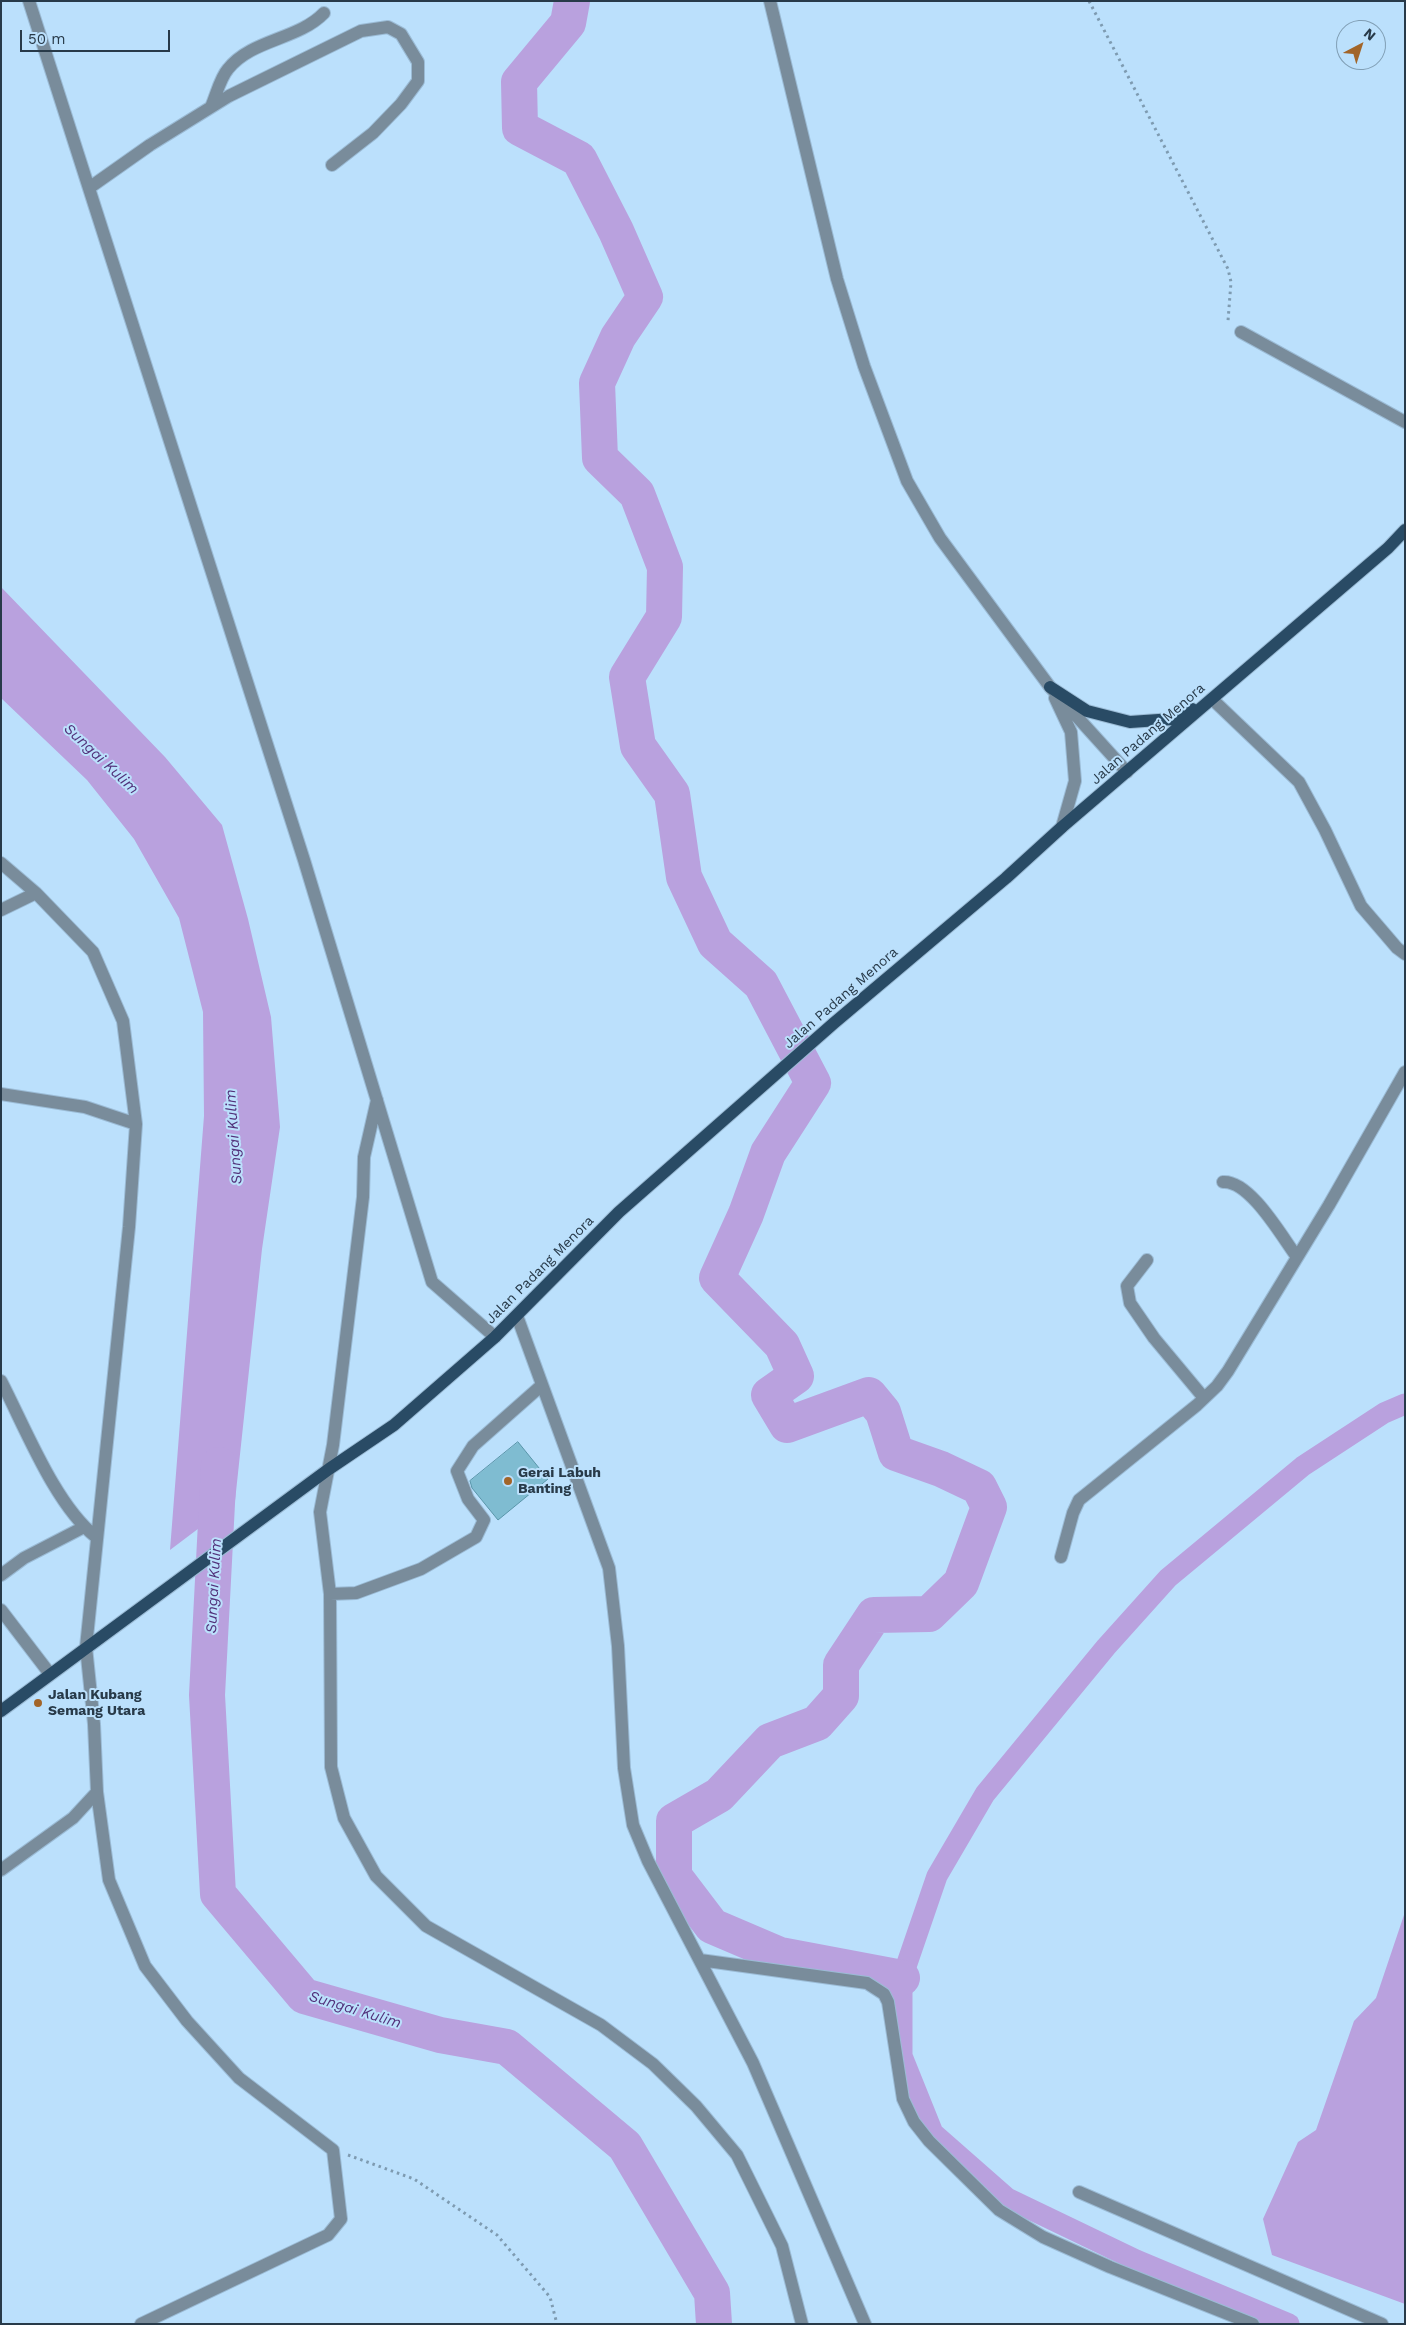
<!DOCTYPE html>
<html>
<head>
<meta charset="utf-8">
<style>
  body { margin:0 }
  #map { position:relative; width:1406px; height:2325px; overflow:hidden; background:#bbe0fc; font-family:"Work Sans",sans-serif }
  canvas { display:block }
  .frame { position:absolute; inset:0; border:2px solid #283a49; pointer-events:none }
  .north { position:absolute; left:1336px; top:20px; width:50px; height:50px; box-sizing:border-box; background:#bbe0fc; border:1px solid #809eb4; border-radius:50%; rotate:40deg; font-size:14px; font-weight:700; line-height:20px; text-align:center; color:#283a49 }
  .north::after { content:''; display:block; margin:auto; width:18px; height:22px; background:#a26529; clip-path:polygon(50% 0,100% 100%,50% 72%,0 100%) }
  .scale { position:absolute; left:20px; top:30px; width:150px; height:22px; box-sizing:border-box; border:2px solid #283a49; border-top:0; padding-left:6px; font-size:15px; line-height:18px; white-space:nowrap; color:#283a49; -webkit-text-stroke:4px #bbe0fc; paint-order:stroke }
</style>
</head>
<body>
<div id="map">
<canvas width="1406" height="2325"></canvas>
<div class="frame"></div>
<div class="north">N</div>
<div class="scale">50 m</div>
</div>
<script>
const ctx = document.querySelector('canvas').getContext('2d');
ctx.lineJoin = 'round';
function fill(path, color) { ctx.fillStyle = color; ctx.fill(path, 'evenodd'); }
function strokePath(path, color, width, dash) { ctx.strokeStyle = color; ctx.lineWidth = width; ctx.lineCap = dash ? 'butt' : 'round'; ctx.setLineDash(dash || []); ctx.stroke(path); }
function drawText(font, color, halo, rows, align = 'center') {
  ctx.font = font + ' "Work Sans",sans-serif'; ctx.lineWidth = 4; ctx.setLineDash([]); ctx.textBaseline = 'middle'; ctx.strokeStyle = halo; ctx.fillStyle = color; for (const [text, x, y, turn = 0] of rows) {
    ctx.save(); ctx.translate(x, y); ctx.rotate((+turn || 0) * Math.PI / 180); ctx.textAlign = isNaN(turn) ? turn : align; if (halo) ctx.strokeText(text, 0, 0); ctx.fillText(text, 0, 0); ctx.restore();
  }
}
const water = new Path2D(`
  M 1,587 L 165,757 L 222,825 L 248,919 L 271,1017 L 280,1127 L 262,1249 L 235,1501 L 170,1550 L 204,1116 L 203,1012 L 179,918 L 134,839 L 87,780 L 1,698 Z
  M 1405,1912 L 1405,2304 L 1272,2255 L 1263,2219 L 1298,2142 L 1316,2130 L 1354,2021 L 1376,1998 Z`);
const canal = new Path2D(`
  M 1289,2324 L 1136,2260 L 1007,2198 L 933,2133 L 902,2056 L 902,1978 L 937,1876 L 985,1794 L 1106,1647 L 1168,1578 L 1303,1466 L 1384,1413 L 1405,1404`);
const river = new Path2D(`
  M 572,1 L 568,23 L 519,82 L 520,128 L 579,159 L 616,231 L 645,297 L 618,337 L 597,383 L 600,458 L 637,494 L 665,567 L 664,617 L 627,677 L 638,746 L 672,794 L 684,877 L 715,943 L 761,984 L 813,1083 L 768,1153 L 746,1214 L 717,1278 L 782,1345 L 796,1376 L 769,1395 L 787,1425 L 869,1395 L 883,1412 L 896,1453 L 941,1469 L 979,1487 L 989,1507 L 961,1583 L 929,1614 L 874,1615 L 841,1665 L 841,1696 L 817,1723 L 770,1741 L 719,1795 L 674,1821 L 674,1876 L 712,1926 L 780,1955 L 902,1978
  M 219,1465 L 207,1695 L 218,1894 L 304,1996 L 440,2035 L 507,2047 L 625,2146 L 712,2293 L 714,2324`);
const building = new Path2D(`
  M 518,1442 L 548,1479 L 498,1520 L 472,1488 L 470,1481 Z`);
const path = new Path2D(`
  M 1089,1 L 1228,269 L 1231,282 L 1228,321
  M 348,2155 L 414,2179 L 497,2235 L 550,2297 L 557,2324`);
const minor = new Path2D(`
  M 29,1 L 304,860 L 432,1282 L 495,1337
  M 770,1 L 837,279 L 864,366 L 907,481 L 940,538 L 1050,687 L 1127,772
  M 211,107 C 216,96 220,78 228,69 C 252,39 298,40 324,13
  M 89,188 L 150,145 L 229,96 L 361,31 L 388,27 L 401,34 L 418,62 L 418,81 L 401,104 L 373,133 L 332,165
  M 1241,332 L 1405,422
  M 1055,698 L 1071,732 L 1075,781 L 1062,827
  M 1212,699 L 1299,782 L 1325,830 L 1361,906 L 1397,948 L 1405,954
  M 1,863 L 36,893 L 93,952 L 123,1021 L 136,1124 L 129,1227 L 86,1647 L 94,1724 L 97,1792 L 109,1880 L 145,1966 L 187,2021 L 239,2078 L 333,2150 L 341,2219 L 328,2235 L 141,2324
  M 1,910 L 36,893
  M 1,1094 L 85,1107 L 136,1124
  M 377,1100 L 364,1157 L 363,1197 L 333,1445 L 320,1512 L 330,1594 L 331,1767 L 344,1818 L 376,1876 L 426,1926 L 601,2025 L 653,2064 L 696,2106 L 737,2155 L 782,2246 L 802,2324
  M 1223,1182 C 1250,1180 1282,1237 1297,1257
  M 1147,1260 L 1127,1286 L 1130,1303 L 1154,1338 L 1204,1398
  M 517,1316 L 609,1568 L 618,1646 L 624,1768 L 633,1825 L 648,1861 L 753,2063 L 865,2324
  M 1,1381 C 25,1427 55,1505 96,1537
  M 1061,1557 L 1073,1513 L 1079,1500 L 1197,1405 L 1217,1386 L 1228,1371 L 1329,1205 L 1405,1072
  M 1,1575 L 24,1558 L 84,1527
  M 330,1594 L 356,1593 L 421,1569 L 476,1537 L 484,1520 L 468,1499 L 457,1471 L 473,1446 L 542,1385
  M 1,1610 L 50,1674
  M 1,1870 L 73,1818 L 97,1792
  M 700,1960 L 867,1983 L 884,1994 L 888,2002 L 903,2099 L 914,2122 L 929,2141 L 999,2210 L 1043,2237 L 1110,2267 L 1253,2324
  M 1079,2192 L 1382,2324`);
const major = new Path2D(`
  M 1050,687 L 1087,711 L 1130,722 L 1173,719 L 1192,709
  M 1,1711 L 329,1469 L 394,1425 L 495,1337 L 619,1212 L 834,1023 L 1006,878 L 1062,827 L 1388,548 L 1405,530`);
const markers = [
  [508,1481,5,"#a26529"],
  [38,1703,5,"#a26529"]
];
const streetNames = [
  ["Jalan Padang Menora",1148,734,-41],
  ["Jalan Padang Menora",841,998,-41],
  ["Jalan Padang Menora",540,1270,-45]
];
const poiNames = [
  ["Gerai Labuh",518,1473],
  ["Banting",518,1489],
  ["Jalan Kubang",48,1695],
  ["Semang Utara",48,1711]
];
const waterNames = [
  ["Sungai Kulim",101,759,43],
  ["Sungai Kulim",234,1137,-94],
  ["Sungai Kulim",214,1586,-87],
  ["Sungai Kulim",355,2010,17]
];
fill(water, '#b9a1de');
strokePath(canal, '#b9a1de', 21);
strokePath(river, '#b9a1de', 36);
fill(building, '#7fbcd1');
strokePath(building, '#5995a9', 1);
strokePath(minor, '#9bbbd5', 14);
strokePath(major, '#9bbbd5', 14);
strokePath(path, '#7e9bb1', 3, [2.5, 4]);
strokePath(minor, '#798c9b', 12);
strokePath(major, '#294b65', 12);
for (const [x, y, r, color] of markers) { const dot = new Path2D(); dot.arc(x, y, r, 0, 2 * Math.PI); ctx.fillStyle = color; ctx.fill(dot); strokePath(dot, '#bbe0fc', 2); }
drawText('14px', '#283a49', '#bbe0fc', streetNames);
drawText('bold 14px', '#283a49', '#bbe0fc', poiNames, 'left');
drawText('italic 15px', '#52317a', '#bbe0fc', waterNames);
</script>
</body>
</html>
